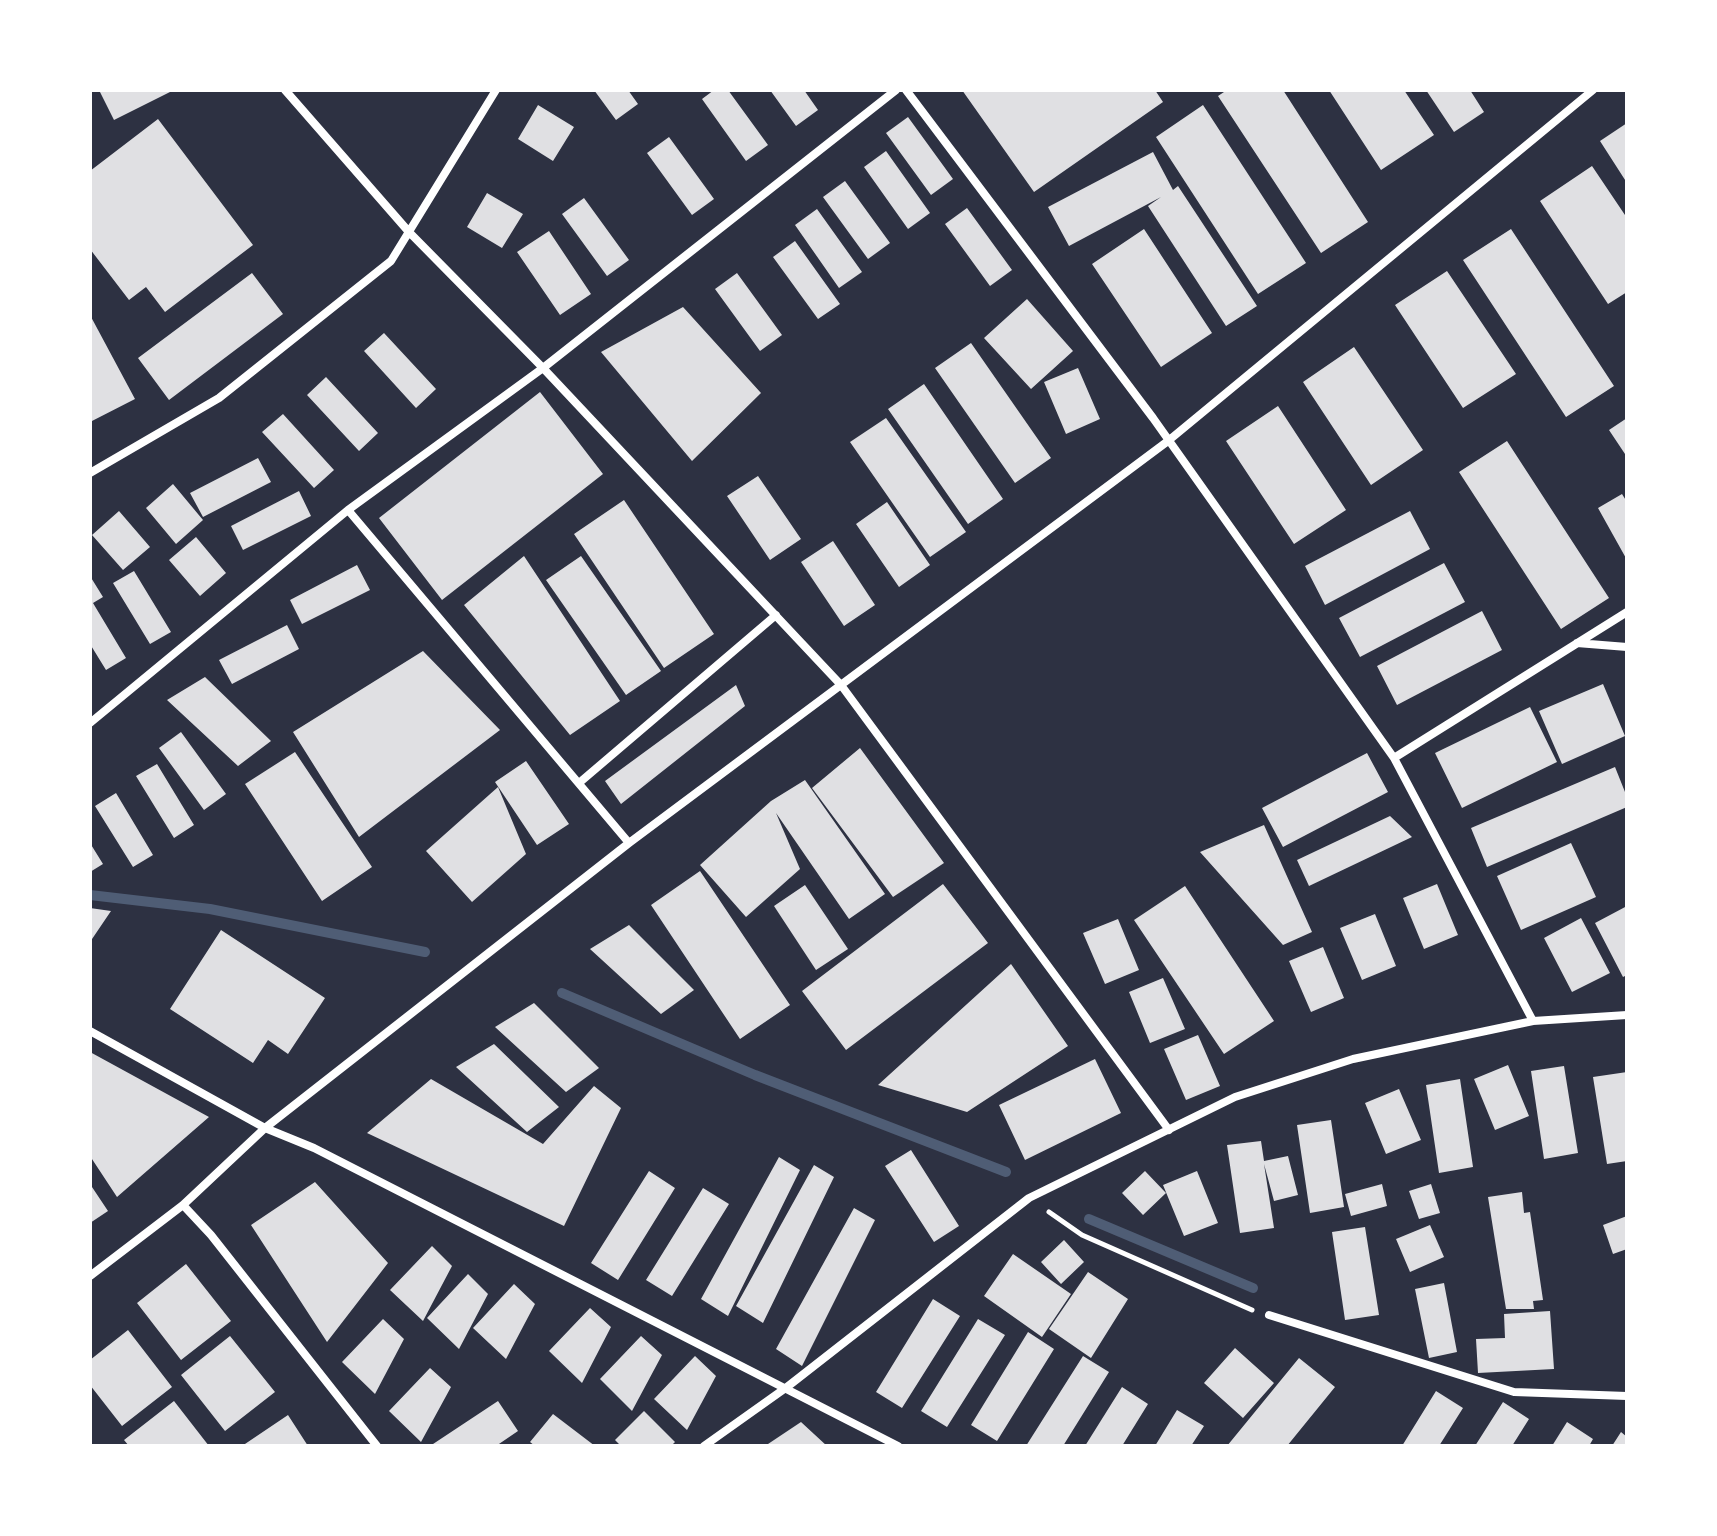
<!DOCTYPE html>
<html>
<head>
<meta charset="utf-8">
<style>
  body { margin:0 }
  #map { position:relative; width:1717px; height:1536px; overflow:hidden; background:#2d3142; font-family:"DM Sans",sans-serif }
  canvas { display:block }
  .frame { position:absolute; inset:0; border:92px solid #fff; pointer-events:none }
</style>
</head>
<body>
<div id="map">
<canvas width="1717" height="1536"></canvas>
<div class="frame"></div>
</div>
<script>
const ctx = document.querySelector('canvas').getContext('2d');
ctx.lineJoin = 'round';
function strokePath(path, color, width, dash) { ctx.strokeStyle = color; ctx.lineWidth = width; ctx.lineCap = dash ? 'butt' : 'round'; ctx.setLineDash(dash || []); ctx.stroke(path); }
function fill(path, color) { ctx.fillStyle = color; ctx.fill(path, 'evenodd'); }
const stream = new Path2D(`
  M 90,895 L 210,909 L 425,952
  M 562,993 L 755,1075 L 1006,1172
  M 1089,1219 L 1253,1288`);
const building = new Path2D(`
  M 99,90 L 174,90 L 114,120 Z
  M 594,90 L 628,90 L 638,104 L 616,120 Z
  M 714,90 L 728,90 L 768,145 L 746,161 L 702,99 Z
  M 770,90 L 804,90 L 818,110 L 796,126 Z
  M 962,90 L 1155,90 L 1163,102 L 1034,192 Z
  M 1227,90 L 1283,90 L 1368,222 L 1321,253 L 1218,96 Z
  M 1329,90 L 1404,90 L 1434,135 L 1381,170 Z
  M 1426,90 L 1470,90 L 1484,112 L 1454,132 Z
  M 538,105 L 574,127 L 553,161 L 518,139 Z
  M 1203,105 L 1306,263 L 1258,294 L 1156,137 Z
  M 908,117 L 953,179 L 931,195 L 886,133 Z
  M 158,119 L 253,245 L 165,312 L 146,287 L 129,300 L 90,249 L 90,171 Z
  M 1627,123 L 1627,183 L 1600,141 Z
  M 669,137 L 714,199 L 692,215 L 647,153 Z
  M 886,151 L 930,213 L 908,229 L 864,167 Z
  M 1153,152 L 1173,190 L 1178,186 L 1257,306 L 1226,326 L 1148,206 L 1161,197 L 1069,246 L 1048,207 Z
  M 1592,166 L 1627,218 L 1627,292 L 1608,304 L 1540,201 Z
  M 845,181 L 890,243 L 868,259 L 823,197 Z
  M 487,193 L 523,214 L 502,248 L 467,227 Z
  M 584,198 L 629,260 L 607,276 L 562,214 Z
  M 967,208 L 1012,270 L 990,286 L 945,224 Z
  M 817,209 L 862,272 L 839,288 L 795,225 Z
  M 1144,229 L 1212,333 L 1161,367 L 1092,264 Z
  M 1511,229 L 1614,386 L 1566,417 L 1463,260 Z
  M 549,231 L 591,294 L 560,315 L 517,252 Z
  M 795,241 L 840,304 L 818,319 L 773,257 Z
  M 1447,271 L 1516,374 L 1463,408 L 1395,305 Z
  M 252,273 L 283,314 L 169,400 L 138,358 Z
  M 737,273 L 782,335 L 760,351 L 715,289 Z
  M 1027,299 L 1073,351 L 1031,389 L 984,338 Z
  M 683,307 L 761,393 L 692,461 L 601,352 Z
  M 90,315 L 135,399 L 90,422 Z
  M 384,333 L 436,389 L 416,408 L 364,351 Z
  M 971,343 L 1051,458 L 1015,483 L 935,368 Z
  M 1354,347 L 1423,450 L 1371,485 L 1303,382 Z
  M 1078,368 L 1100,419 L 1066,434 L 1044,382 Z
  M 326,377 L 378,433 L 359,451 L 307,395 Z
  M 924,384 L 1003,499 L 968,524 L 888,409 Z
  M 540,392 L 603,474 L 442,600 L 379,518 Z
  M 1278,406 L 1346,510 L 1294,544 L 1226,441 Z
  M 283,414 L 334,470 L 314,488 L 262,432 Z
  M 886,418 L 966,532 L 930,557 L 850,442 Z
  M 1627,418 L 1627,457 L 1609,430 Z
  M 1507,441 L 1609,598 L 1561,629 L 1459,472 Z
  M 258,458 L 271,482 L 203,517 L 190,493 Z
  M 758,476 L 801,539 L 770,560 L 727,496 Z
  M 173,484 L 203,520 L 176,544 L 146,508 Z
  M 299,491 L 311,516 L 243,550 L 231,526 Z
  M 1622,494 L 1627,502 L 1627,560 L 1598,508 Z
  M 624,500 L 714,634 L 664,668 L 574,534 Z
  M 887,502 L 930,565 L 899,587 L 856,524 Z
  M 119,511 L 150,547 L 123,570 L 92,535 Z
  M 1410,511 L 1430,549 L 1325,605 L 1305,566 Z
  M 196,537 L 226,573 L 200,596 L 169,560 Z
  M 833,541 L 875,605 L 844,626 L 801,562 Z
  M 524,556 L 620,701 L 570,735 L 464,605 Z
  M 581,556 L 661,671 L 626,695 L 546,580 Z
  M 1444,563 L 1465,602 L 1360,657 L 1339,618 Z
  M 357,565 L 370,590 L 302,624 L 290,600 Z
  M 134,571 L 171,632 L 150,644 L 113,583 Z
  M 90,576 L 103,597 L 93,603 L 126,658 L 106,670 L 90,644 Z
  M 1482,611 L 1502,650 L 1397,705 L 1377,666 Z
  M 287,625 L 299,649 L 232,684 L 219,660 Z
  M 423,651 L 500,730 L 359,837 L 293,732 Z
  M 205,677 L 271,741 L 238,766 L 167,700 Z
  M 1603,684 L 1625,736 L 1562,764 L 1539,711 Z
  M 736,685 L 745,706 L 621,804 L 605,781 Z
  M 1530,707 L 1557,762 L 1462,808 L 1435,753 Z
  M 181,732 L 226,794 L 204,810 L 159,748 Z
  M 860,748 L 944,863 L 893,897 L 812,788 Z
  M 295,752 L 372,867 L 322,901 L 245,784 Z
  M 1367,753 L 1388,792 L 1283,847 L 1262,808 Z
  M 526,761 L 569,824 L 537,845 L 495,782 Z
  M 157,764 L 194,825 L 174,838 L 136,776 Z
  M 1615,767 L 1627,797 L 1627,807 L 1487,867 L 1471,828 Z
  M 805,780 L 885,894 L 849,919 L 776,813 L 800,869 L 746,917 L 700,865 L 771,801 Z
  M 498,787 L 526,854 L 472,902 L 426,851 Z
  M 116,793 L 153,855 L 133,867 L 95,806 Z
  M 1390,816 L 1412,837 L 1309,886 L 1297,860 Z
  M 1264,825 L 1312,932 L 1283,945 L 1200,852 Z
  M 90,843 L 103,864 L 90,872 Z
  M 1571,843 L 1596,897 L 1521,930 L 1497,876 Z
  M 700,871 L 790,1005 L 740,1039 L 651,905 Z
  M 943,884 L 988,943 L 846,1050 L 802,991 Z
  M 1437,884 L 1458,935 L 1424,949 L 1403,898 Z
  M 805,885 L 848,949 L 816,970 L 774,906 Z
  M 1185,886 L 1274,1021 L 1224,1054 L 1134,920 Z
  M 1627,906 L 1627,975 L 1623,977 L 1595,923 Z
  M 90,908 L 111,911 L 90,942 Z
  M 1375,914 L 1396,966 L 1362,980 L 1340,928 Z
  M 1581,918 L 1610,973 L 1572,992 L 1544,938 Z
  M 1118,919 L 1139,970 L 1105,984 L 1083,933 Z
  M 629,925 L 694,990 L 661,1014 L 590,949 Z
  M 221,930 L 325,998 L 288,1054 L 268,1040 L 253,1063 L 170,1009 Z
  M 1323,947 L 1344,998 L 1311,1012 L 1289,961 Z
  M 1011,964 L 1068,1046 L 967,1112 L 878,1085 Z
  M 1163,978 L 1185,1029 L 1150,1043 L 1129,992 Z
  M 534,1003 L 599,1068 L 566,1092 L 495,1027 Z
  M 1198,1035 L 1220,1086 L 1186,1100 L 1164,1049 Z
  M 494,1044 L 559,1107 L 527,1132 L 456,1067 Z
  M 90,1052 L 209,1117 L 117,1197 L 90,1156 Z
  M 1095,1059 L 1121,1113 L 1025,1160 L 999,1105 Z
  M 1508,1065 L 1529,1116 L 1495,1130 L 1474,1079 Z
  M 1564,1066 L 1578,1153 L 1544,1159 L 1531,1071 Z
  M 1627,1072 L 1627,1161 L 1607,1164 L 1593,1077 Z
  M 431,1079 L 543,1144 L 594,1086 L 621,1108 L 564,1226 L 367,1133 Z
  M 1460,1079 L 1473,1167 L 1439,1173 L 1426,1085 Z
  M 1399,1089 L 1421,1140 L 1386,1154 L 1365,1103 Z
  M 1331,1120 L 1344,1207 L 1310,1213 L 1297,1125 Z
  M 1261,1141 L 1264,1161 L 1288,1156 L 1298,1195 L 1274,1201 L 1264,1164 L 1274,1228 L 1240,1233 L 1227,1145 Z
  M 911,1150 L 959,1226 L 934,1242 L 885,1166 Z
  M 779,1157 L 800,1170 L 728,1316 L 701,1299 Z
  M 814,1165 L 834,1177 L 763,1323 L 736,1306 Z
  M 649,1171 L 675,1188 L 618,1280 L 591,1263 Z
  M 1145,1171 L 1166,1193 L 1143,1215 L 1122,1193 Z
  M 1197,1171 L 1218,1223 L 1184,1236 L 1163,1185 Z
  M 315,1182 L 388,1263 L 327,1342 L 251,1225 Z
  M 90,1184 L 108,1211 L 90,1223 Z
  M 1382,1184 L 1387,1206 L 1351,1216 L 1345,1194 Z
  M 1431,1184 L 1440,1213 L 1419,1219 L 1409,1191 Z
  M 703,1188 L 729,1204 L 672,1296 L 646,1280 Z
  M 1522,1192 L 1524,1213 L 1530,1212 L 1543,1300 L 1533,1301 L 1534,1309 L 1506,1309 L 1488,1197 Z
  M 854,1208 L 875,1220 L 802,1366 L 776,1349 Z
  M 1627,1216 L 1627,1249 L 1613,1254 L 1603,1225 Z
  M 1430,1225 L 1444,1257 L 1410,1272 L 1396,1239 Z
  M 1365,1227 L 1379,1315 L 1345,1320 L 1332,1232 Z
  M 1064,1240 L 1084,1262 L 1061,1284 L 1041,1262 Z
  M 432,1246 L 452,1266 L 423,1321 L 390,1290 Z
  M 1013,1254 L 1071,1294 L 1042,1337 L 984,1296 Z
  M 186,1264 L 231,1321 L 181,1360 L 137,1303 Z
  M 1088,1272 L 1128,1299 L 1091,1358 L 1049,1329 Z
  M 468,1274 L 488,1294 L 459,1349 L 427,1318 Z
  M 1444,1283 L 1457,1352 L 1429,1358 L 1415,1289 Z
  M 514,1284 L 535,1304 L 506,1359 L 473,1328 Z
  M 933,1299 L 960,1316 L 902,1408 L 876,1392 Z
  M 590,1308 L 611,1327 L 582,1383 L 549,1351 Z
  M 1550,1311 L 1554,1369 L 1478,1373 L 1476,1339 L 1505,1338 L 1504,1314 Z
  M 383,1319 L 404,1339 L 375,1394 L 342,1362 Z
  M 978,1319 L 1005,1335 L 947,1427 L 921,1411 Z
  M 128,1330 L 172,1387 L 122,1426 L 90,1385 L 90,1360 Z
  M 1028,1332 L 1054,1349 L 997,1441 L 971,1425 Z
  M 230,1336 L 275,1392 L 225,1431 L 181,1375 Z
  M 641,1336 L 662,1355 L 632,1411 L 600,1379 Z
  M 1235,1348 L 1274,1383 L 1243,1418 L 1204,1383 Z
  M 695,1356 L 716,1376 L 687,1430 L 654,1399 Z
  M 1083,1356 L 1109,1372 L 1063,1446 L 1026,1446 Z
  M 1299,1358 L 1335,1387 L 1287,1446 L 1227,1446 Z
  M 430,1368 L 451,1387 L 421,1442 L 389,1411 Z
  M 1122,1387 L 1148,1404 L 1122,1446 L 1085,1446 Z
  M 1436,1391 L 1463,1408 L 1439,1446 L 1402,1446 Z
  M 174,1401 L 209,1446 L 129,1446 L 124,1440 Z
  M 498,1401 L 518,1431 L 496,1446 L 430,1446 Z
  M 1503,1402 L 1529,1419 L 1512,1446 L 1475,1446 Z
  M 1177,1410 L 1204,1426 L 1191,1446 L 1155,1446 Z
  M 644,1411 L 675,1442 L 671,1446 L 621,1446 L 615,1440 Z
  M 553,1414 L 595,1446 L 535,1446 L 530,1442 Z
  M 288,1415 L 308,1446 L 242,1446 Z
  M 801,1422 L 827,1446 L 765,1446 Z
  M 1567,1422 L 1593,1439 L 1589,1446 L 1552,1446 Z
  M 1621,1432 L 1627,1437 L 1627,1446 L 1612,1446 Z`);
const path = new Path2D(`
  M 1049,1212 L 1082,1235 L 1252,1310`);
const minor = new Path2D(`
  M 285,90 L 409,232 L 543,368 L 841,685 L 1169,1130
  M 906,90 L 1153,418 L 1394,758 L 1533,1021
  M 90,473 L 219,398 L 391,261 L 496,90
  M 348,510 L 629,843
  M 1577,643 L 1627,647
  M 90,723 L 348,510 L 543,368 L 896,90
  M 1394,758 L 1627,612
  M 579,783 L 776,615
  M 90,1031 L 265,1128 L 314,1148 L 898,1446
  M 183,1205 L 211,1235 L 377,1446
  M 90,1276 L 183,1205 L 265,1128 L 629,843 L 1168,441 L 1593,90
  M 1269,1315 L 1514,1392 L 1627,1396
  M 704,1446 L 787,1387 L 1029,1198 L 1235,1097 L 1353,1059 L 1533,1021 L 1627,1015`);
strokePath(stream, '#4f5d75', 10);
fill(building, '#e0e0e3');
strokePath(path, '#fff', 5);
strokePath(minor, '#fff', 8);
</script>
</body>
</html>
